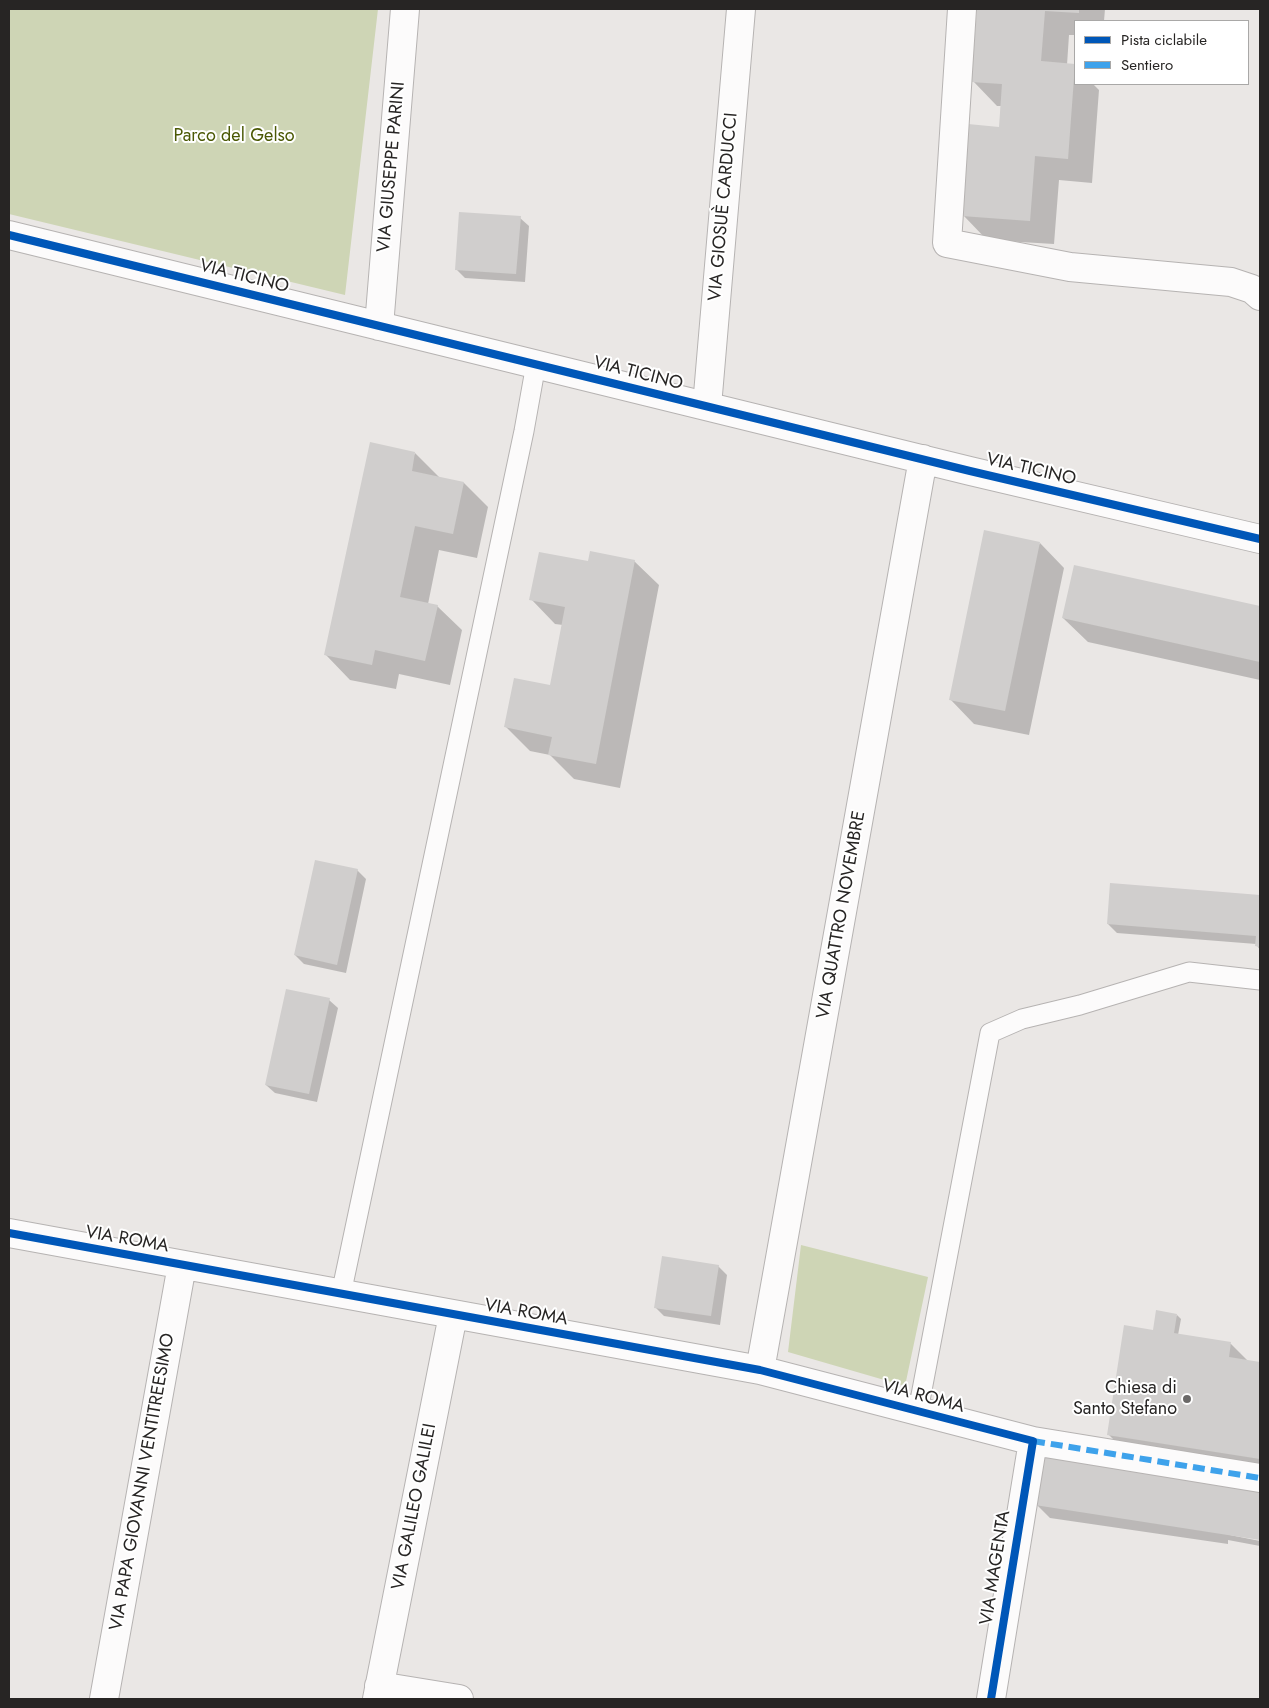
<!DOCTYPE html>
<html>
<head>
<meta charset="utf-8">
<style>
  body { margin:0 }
  #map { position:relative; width:1269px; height:1708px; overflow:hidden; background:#eae7e5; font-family:Jost,sans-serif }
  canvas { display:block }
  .frame { position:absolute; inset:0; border:10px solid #272524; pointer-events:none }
  .legend { position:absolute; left:1074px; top:20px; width:175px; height:65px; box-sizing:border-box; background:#fff; border:1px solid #a9a8a7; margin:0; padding:6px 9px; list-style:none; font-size:15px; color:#272524 }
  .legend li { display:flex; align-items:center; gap:10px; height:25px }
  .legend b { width:25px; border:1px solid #a9a8a7 }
</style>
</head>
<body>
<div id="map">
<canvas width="1269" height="1708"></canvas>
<div class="frame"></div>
<ul class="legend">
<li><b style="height:6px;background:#0057b8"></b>Pista ciclabile</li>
<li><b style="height:6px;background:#3ea2eb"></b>Sentiero</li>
</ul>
</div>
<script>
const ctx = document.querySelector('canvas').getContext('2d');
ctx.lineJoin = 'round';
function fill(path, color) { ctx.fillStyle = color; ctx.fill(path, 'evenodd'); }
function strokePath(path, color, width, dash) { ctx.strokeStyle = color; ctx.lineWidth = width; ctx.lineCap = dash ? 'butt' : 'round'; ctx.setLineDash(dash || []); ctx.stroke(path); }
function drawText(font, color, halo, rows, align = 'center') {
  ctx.font = font + ' Jost,sans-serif'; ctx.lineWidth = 4; ctx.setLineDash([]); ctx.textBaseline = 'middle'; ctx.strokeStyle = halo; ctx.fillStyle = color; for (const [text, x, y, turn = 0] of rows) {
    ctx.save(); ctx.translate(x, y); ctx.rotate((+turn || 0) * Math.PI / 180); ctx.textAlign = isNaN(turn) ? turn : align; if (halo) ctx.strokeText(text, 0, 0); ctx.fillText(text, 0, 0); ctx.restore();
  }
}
const green = new Path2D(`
  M 9,9 L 378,9 L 345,295 L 9,214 Z
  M 801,1245 L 928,1277 L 905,1386 L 788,1352 Z`);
const shadow = new Path2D(`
  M 978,9 L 1105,9 L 1104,21 L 1075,21 L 1075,35 L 1069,35 L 1067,65 L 1075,66 L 1075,84 L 1093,84 L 1099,90 L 1092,183 L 1059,180 L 1054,244 L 987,240 L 963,215 L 1000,128 L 1001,106 L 997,106 L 973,81 Z
  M 520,218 L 529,226 L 525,282 L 465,278 L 456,269 Z
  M 415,453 L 440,478 L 464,483 L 488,507 L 477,558 L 439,550 L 428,604 L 437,606 L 462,630 L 450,685 L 399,674 L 396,689 L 350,680 L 326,655 Z
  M 1040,543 L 1064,568 L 1029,735 L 974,724 L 950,699 Z
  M 634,561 L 659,585 L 620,788 L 574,779 L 550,755 L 530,751 L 506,727 L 551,687 L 563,625 L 555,624 L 531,599 L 589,562 Z
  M 1075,567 L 1260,608 L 1260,680 L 1088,642 L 1063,618 Z
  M 357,870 L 366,879 L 346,973 L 304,964 L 295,955 Z
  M 1112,884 L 1260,896 L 1260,950 L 1256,944 L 1117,933 L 1108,924 Z
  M 329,1000 L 338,1008 L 317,1102 L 275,1093 L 266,1085 Z
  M 718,1266 L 727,1275 L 720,1325 L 664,1316 L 655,1307 Z
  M 1177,1315 L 1181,1319 L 1178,1335 L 1231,1344 L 1249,1362 L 1260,1363 L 1260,1473 L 1126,1452 L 1108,1434 Z
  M 1260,1487 L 1260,1538 L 1230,1533 L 1230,1535 L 1260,1541 L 1260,1546 L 1228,1540 L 1228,1544 L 1050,1518 L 1037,1505 Z`);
const building = new Path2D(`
  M 977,9 L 1079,9 L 1079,13 L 1045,11 L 1041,61 L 1075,64 L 1068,159 L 1035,156 L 1030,221 L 962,216 L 968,124 L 999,127 L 1002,84 L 971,82 Z
  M 459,212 L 521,216 L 516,274 L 455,270 Z
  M 370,442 L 415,452 L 412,471 L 464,482 L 453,534 L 415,526 L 400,597 L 438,605 L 425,661 L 375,650 L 372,665 L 324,655 Z
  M 984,530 L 1040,542 L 1005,711 L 949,700 Z
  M 590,551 L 635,560 L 596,764 L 548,755 L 552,737 L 504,727 L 514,678 L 550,685 L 565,607 L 529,600 L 539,552 L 588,561 Z
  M 1074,565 L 1260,606 L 1260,662 L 1062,618 Z
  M 315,860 L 358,869 L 337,965 L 294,955 Z
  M 1110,883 L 1260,895 L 1260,947 L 1255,946 L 1256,936 L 1107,924 Z
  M 286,989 L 330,998 L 309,1094 L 265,1085 Z
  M 662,1256 L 719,1265 L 711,1316 L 654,1308 Z
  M 1156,1310 L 1177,1314 L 1174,1333 L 1231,1342 L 1229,1357 L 1260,1362 L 1260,1459 L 1107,1435 L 1124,1325 L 1153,1330 Z
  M 1040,1455 L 1260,1486 L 1260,1540 L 1035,1505 Z`);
const lane = new Path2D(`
  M 341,1294 L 524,431 L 536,364
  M 918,1411 L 990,1033 L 1022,1019 L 1080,1005 L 1189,972 L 1260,980`);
const street = new Path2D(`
  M 962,9 L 947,243 L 1070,267 L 1231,282 L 1252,289 L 1260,296
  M 9,235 L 970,471 L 1260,539
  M 379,326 L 405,9
  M 707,406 L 741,9
  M 9,1233 L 760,1370 L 1033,1441 L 1260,1478
  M 760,1370 L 923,459
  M 379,1686 L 459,1699
  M 104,1699 L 182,1265
  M 377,1699 L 453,1315
  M 991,1699 L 1033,1441`);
const quiet = new Path2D(`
  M 1033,1441 L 1260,1478`);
const cycleway = new Path2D(`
  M 9,235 L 970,471 L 1260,539
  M 9,1233 L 760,1370 L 1033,1441 L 991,1699`);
const markers = [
  [1187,1399,5,"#6b6968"]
];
const parkNames = [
  ["Parco del Gelso",234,137]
];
const streetNames = [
  ["VIA GIUSEPPE PARINI",392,167,-85],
  ["VIA GIOSUÈ CARDUCCI",724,207,-85],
  ["VIA TICINO",244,277,14],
  ["VIA TICINO",638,374,14],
  ["VIA TICINO",1031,470,13],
  ["VIA QUATTRO NOVEMBRE",842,915,-80],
  ["VIA ROMA",127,1240,10],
  ["VIA ROMA",526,1313,10],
  ["VIA ROMA",923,1397,15],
  ["VIA PAPA GIOVANNI VENTITREESIMO",143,1482,-80],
  ["VIA GALILEO GALILEI",415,1507,-79],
  ["VIA MAGENTA",996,1568,-81]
];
const poiNames = [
  ["Chiesa di",1177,1389],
  ["Santo Stefano",1177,1410]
];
fill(green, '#ced5b5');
fill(shadow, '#0003');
fill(building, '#d0cecd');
strokePath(lane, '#b6b3b2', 21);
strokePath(street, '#b6b3b2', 30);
strokePath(lane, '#fcfbfb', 19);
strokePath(street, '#fcfbfb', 28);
strokePath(quiet, '#3ea2eb', 6, [12, 6]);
strokePath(cycleway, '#0057b8', 8);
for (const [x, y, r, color] of markers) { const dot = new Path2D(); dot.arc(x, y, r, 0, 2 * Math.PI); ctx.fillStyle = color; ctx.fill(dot); strokePath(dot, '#fff', 2); }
drawText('18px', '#4b5905', '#fff', parkNames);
drawText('18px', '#272524', '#fff', streetNames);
drawText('18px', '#272524', '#fff', poiNames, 'right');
</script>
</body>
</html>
